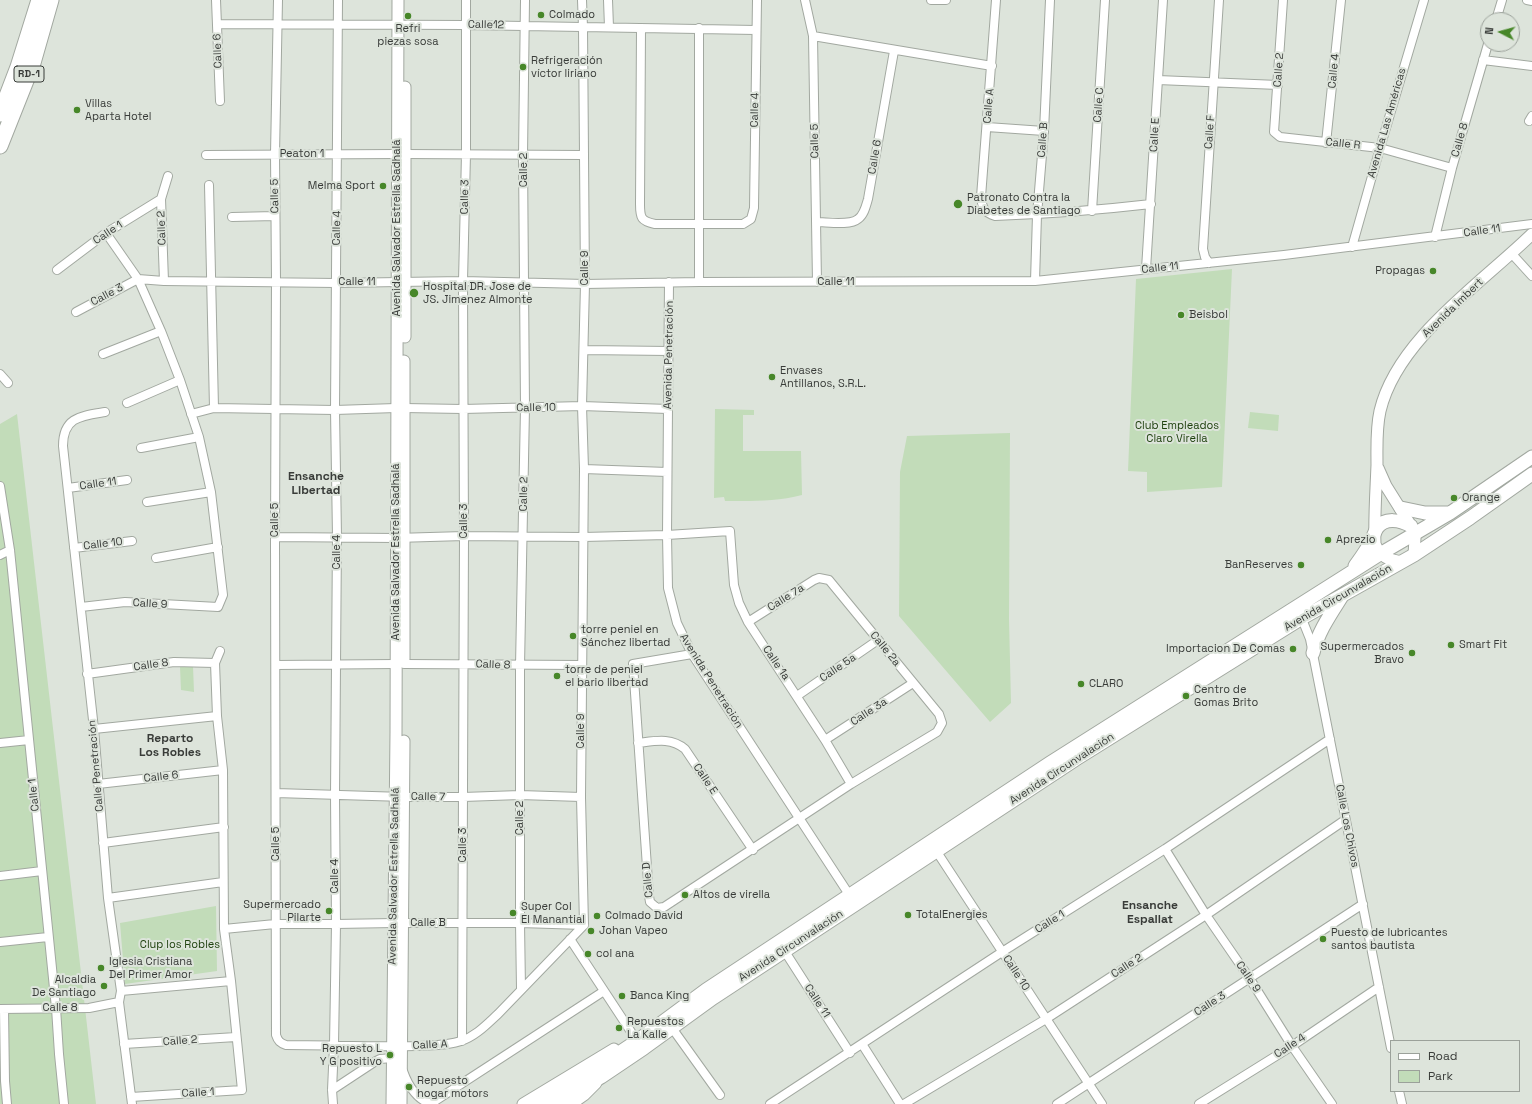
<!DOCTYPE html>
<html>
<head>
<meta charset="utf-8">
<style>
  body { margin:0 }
  #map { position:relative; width:1532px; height:1104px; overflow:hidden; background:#dde4db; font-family:"Space Grotesk",sans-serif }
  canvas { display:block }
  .legend { position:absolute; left:1390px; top:1040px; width:130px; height:52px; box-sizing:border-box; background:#dde4db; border:1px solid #9ba19a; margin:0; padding:5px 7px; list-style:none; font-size:12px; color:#393c39 }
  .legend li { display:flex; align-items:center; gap:8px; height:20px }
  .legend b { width:20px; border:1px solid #9ba19a }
  .north { position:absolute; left:1480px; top:12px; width:40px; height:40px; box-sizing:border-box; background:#dde4db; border:1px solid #9ba19a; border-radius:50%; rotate:276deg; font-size:11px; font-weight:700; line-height:16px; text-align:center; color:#393c39 }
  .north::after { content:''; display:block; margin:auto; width:14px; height:18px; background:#478729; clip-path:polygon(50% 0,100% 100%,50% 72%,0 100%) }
</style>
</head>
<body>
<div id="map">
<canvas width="1532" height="1104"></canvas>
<ul class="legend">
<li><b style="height:5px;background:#fff"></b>Road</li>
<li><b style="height:11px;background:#c2dcb9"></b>Park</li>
</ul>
<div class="north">N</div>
</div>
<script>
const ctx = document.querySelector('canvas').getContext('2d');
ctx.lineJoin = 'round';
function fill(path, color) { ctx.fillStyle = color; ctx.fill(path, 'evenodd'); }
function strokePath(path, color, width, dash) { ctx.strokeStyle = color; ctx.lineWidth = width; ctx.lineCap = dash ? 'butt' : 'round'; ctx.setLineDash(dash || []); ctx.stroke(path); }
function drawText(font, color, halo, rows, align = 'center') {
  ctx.font = font + ' "Space Grotesk",sans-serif'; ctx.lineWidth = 4; ctx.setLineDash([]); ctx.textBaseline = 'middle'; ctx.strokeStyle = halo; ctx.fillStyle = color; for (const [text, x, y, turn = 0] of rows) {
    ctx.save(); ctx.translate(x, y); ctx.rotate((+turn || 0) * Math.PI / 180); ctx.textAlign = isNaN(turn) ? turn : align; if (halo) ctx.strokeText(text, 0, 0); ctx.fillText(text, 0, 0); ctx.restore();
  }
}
const green = new Path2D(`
  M 1232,269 L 1222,487 L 1147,492 L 1147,472 L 1128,471 L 1136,279 Z
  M 715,409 L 754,410 L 754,415 L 743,415 L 743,451 L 801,451 L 802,495 C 776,502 750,501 725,501 L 724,497 L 714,498 Z
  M 1250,412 L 1279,415 L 1278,431 L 1248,428 Z
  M 17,414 L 96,1104 L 0,1104 L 0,424 Z
  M 1010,433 L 1009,619 L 1011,703 L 990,722 L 899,616 L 900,472 L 907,436 Z
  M 193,666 L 194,692 L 181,690 L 180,667 Z
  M 216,906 L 217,971 L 125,984 L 120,923 Z`);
const street = new Path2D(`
  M 216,0 L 220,101
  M 278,0 L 275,154 L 276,281 L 275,537 L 276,1035 C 278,1041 280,1043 286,1045 C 329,1045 373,1047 416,1046 C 431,1045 447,1046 461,1041 C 476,1036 487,1024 498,1014 L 584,925
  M 582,0 L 583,27 L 585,284 L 582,406 L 584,469 L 581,797 L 584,925
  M 608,0 L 609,27
  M 805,0 L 813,36 L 817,282
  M 931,0 L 946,0
  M 996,0 L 981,197 C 982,208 985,213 995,216 C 1048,214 1099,210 1151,204
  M 1283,0 L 1274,132 L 1280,137 L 1380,148 L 1452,168
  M 1527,0 L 1532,1
  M 1496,20 L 1502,0
  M 217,24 L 466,25 L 756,30
  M 641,28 L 640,204 C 640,218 641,221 655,224 L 743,224 L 751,219 L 754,208 L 757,0
  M 813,36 L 992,66
  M 1483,60 L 1532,66
  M 1158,80 L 1278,85
  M 1529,121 L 1532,116
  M 987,127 L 1044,131
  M 1326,143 L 1341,0
  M 405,154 L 583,155
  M 206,155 L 397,154
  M 209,185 L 214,408
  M 1092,211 L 1105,0
  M 232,217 L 275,216
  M 816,222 C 827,222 850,226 858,219 C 864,215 866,206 868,199 L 894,51
  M 1435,237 L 1452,168 L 1488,44
  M 1352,247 L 1380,148 L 1424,0
  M 1512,254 L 1532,276
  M 1209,263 L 1205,257 L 1203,249 L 1219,0
  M 1146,269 L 1163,0
  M 57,270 L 106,233 L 161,199
  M 164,281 L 161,199 L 168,176
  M 1035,281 L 1037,215 L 1044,131 L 1050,0
  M 669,282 L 667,535 L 668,588 L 677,623 L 692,654 L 852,899
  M 699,282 L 699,28
  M 76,312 L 138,279 L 164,281 L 336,283 L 463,281 L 585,284 L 699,282 L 1035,281 L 1284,255 L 1532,224
  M 584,350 L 669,351
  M 103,354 L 161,331
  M 0,374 L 8,383
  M 127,403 L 180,380
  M 404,408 L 463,409 L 582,406 L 668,409
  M 105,412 C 81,416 63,417 63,446 L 94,729 L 108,898 L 121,991 L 119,1002 L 132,1104
  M 191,414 L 214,408 L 335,410 L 396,408
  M 141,448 L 199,437
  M 584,469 L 667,472
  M 0,486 L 10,550 L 56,1008 L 59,1054 L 64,1104
  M 68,488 L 127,480
  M 147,502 L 211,492
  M 275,537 L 396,538 L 464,536 L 583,537 L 667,535 L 730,531 L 734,585 L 739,603 L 748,622 L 825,740 L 851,784
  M 74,548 L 132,541
  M 0,555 L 10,550
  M 156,558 L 218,547
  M 81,607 L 125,602 L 218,607 L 223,595 L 211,492 L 199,437 L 180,380 L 161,331 L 138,279 L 106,233
  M 1300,614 L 1310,639 L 1391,1048
  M 692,654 L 633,664 L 649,896 L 650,902 L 657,908 L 664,907 L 851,784 L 937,732 L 942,723 L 939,714 L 829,580 L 819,578 L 814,580 L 748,622
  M 404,664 L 582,665
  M 276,665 L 396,664
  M 87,674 L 174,662 L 215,663
  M 797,696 L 878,640
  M 94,729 L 217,716
  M 825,740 L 913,683
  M 0,743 L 29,740
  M 638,743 C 655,741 671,737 685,749 L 753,850
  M 98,784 L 223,770
  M 276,793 L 404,797 L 463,797 L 520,795 L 581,797
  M 103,843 L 224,827
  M 935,849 L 1102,1104
  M 1165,849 L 1206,915 L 1250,979 L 1292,1046 L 1332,1104
  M 0,876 L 42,871
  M 108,898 L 223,882
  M 224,929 L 275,924 L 336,924 L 394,923 L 520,923 L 584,925
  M 570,939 L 637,1041
  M 0,942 L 48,937
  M 782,947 L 850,1053
  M 521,989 L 520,923 L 520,666 L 525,408 L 523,156 L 525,0
  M 121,991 L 231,981
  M 0,1009 L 89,1008 L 119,1002
  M 4,1009 L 5,1081 L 7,1104
  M 672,1028 L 720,1095
  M 462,1041 L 464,536 L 463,281 L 466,154 L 466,0
  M 124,1044 L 236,1037
  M 862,1044 L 900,1104
  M 403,1071 C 408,1085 415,1098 429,1103 L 435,1101 L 604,991
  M 332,1090 L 376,1061 L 380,1059 L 393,1058
  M 1399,1091 L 1402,1104
  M 131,1097 L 242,1090 L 231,981 L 224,929 L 223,770 L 217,716 L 215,663 L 220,651
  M 333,1104 L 332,1090 L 334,1045 L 336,924 L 335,795 L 337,537 L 335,410 L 338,0
  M 770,1104 L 1002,952 L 1165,849 L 1330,739
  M 904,1104 L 1046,1019 L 1206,915 L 1345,820
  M 1057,1104 L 1363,904
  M 1199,1104 L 1292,1046 L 1379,987`);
const secondary = new Path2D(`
  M 405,337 L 405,87
  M 1378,468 L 1386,486 L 1411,526 L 1415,538 L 1414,555
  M 1402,562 C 1389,560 1380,557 1375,544 C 1374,518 1376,491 1377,465 C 1377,447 1376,429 1380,411 C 1397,339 1482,283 1532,234
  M 404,659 L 404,361
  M 392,1104 L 396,733 L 398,0
  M 401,1104 L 404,741
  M 523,1104 L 614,1049
  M 571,1104 L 584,1095 L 596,1083`);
const primary = new Path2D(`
  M 1401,508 L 1425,513 L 1448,513
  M 1355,566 C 1360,559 1366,551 1370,543 C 1373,538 1374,533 1377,528 C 1385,517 1400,520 1411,526
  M 1313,653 C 1318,632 1330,615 1342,596
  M 537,1104 L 595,1069 L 637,1041 L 706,990 L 1050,763 L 1380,554 L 1450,513 L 1532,457
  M 556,1104 L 601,1077 L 644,1048 L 713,998 L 1076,759 L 1302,618 L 1414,555 L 1470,518 L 1532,474`);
const highway = new Path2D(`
  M 0,114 L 18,67 L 39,0
  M 0,146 L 33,63 L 51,0`);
const markers = [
  [541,15,4,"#478729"],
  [408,16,4,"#478729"],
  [523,67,4,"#478729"],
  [77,110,4,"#478729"],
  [383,186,4,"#478729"],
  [958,204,5,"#478729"],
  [1433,271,4,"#478729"],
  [414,293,5,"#478729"],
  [1181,315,4,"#478729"],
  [772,377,4,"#478729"],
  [1454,498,4,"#478729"],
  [1328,540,4,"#478729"],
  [1301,565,4,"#478729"],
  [573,636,4,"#478729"],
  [1451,645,4,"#478729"],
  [1293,649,4,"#478729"],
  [1412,653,4,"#478729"],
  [557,676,4,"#478729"],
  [1081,684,4,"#478729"],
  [1186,696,4,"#478729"],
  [685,895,4,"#478729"],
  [329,911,4,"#478729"],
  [513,913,4,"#478729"],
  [908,915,4,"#478729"],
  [597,916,4,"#478729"],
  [591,931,4,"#478729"],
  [1323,939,4,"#478729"],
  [588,954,4,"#478729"],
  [101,968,4,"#478729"],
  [104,986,4,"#478729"],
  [622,996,4,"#478729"],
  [619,1028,4,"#478729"],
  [390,1055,4,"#478729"],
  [409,1087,4,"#478729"]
];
const shields = [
  [29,74,30]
];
const shieldNames = [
  ["RD-1",29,74]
];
const poiNames = [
  ["Colmado",549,15],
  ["Refri",408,29,"center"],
  ["piezas sosa",408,42,"center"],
  ["Refrigeración",531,61],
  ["víctor liriano",531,74],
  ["Villas",85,104],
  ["Aparta Hotel",85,117],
  ["Melma Sport",375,186,"right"],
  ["Patronato Contra la",967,198],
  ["Diabetes de Santiago",967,211],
  ["Propagas",1425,271,"right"],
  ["Hospital DR. Jose de",423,287],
  ["JS. Jimenez Almonte",423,300],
  ["Beisbol",1189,315],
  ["Envases",780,371],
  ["Antillanos, S.R.L.",780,384],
  ["Orange",1462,498],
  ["Aprezio",1336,540],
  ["BanReserves",1293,565,"right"],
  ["torre peniel en",581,630],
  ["Sánchez libertad",581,643],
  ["Smart Fit",1459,645],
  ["Supermercados",1404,647,"right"],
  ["Bravo",1404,660,"right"],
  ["Importacion De Comas",1285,649,"right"],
  ["torre de peniel",565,670],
  ["el bario libertad",565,683],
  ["CLARO",1089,684],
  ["Centro de",1194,690],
  ["Gomas Brito",1194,703],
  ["Altos de virella",693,895],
  ["Supermercado",321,905,"right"],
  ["Pilarte",321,918,"right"],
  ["Super Col",521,907],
  ["El Manantial",521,920],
  ["TotalEnergies",916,915],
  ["Colmado David",605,916],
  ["Johan Vapeo",599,931],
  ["Puesto de lubricantes",1331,933],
  ["santos bautista",1331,946],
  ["col ana",596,954],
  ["Iglesia Cristiana",109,962],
  ["Del Primer Amor",109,975],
  ["Alcaldia",96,980,"right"],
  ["De Santiago",96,993,"right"],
  ["Banca King",630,996],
  ["Repuestos",627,1022],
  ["La Kalle",627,1035],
  ["Repuesto L",382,1049,"right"],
  ["Y G positivo",382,1062,"right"],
  ["Repuesto",417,1081],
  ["hogar motors",417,1094]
];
const streetNames = [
  ["Calle12",486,25,1],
  ["Calle 6",218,51,-92],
  ["Calle 2",1279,70,-86],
  ["Calle 4",1334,71,-84],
  ["Calle C",1099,105,-86],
  ["Calle A",989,106,-85],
  ["Calle 4",755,110,-89],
  ["Avenida Las Américas",1387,123,-74],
  ["Calle F",1210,132,-86],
  ["Calle E",1155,135,-87],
  ["Calle B",1043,140,-86],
  ["Calle 8",1460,140,-74],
  ["Calle 5",815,141,-91],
  ["Calle R",1343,144,6],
  ["Peaton 1",302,154],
  ["Calle 6",875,157,-80],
  ["Calle 2",524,170,-90],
  ["Calle 5",275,196,-91],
  ["Calle 3",465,197,-89],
  ["Calle 2",162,228,-92],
  ["Calle 4",337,228,-89],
  ["Avenida Salvador Estrella Sadhalá",397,228,-90],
  ["Calle 11",1482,231,-8],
  ["Calle 1",108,233,-34],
  ["Calle 9",585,268,-90],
  ["Calle 11",1160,268,-6],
  ["Calle 11",357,282],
  ["Calle 11",836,282],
  ["Calle 3",107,295,-28],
  ["Avenida Imbert",1453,308,-44],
  ["Avenida Penetración",669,355,-89],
  ["Calle 10",536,408,-1],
  ["Calle 11",98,484,-8],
  ["Calle 2",524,494,-89],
  ["Calle 5",275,520,-90],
  ["Calle 3",464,521,-90],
  ["Calle 10",103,544,-7],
  ["Calle 4",337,552,-90],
  ["Avenida Salvador Estrella Sadhalá",396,552,-90],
  ["Calle 7a",786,598,-32],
  ["Avenida Circunvalación",1338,598,-30],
  ["Calle 9",150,604,3],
  ["Calle 2a",885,649,51],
  ["Calle 1a",776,663,56],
  ["Calle 8",151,665,-8],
  ["Calle 8",493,665,2],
  ["Calle 5a",838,668,-34],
  ["Avenida Penetración",711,681,58],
  ["Calle 3a",869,712,-33],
  ["Calle 9",581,731,-90],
  ["Calle Penetración",96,766,-95],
  ["Avenida Circunvalación",1062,769,-33],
  ["Calle 6",161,777,-6],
  ["Calle E",705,779,56],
  ["Calle 1",34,795,-96],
  ["Calle 7",428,797,1],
  ["Calle 2",520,818,-90],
  ["Calle Los Chivos",1347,826,79],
  ["Calle 5",276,844,-90],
  ["Calle 3",463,845,-90],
  ["Calle 4",335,876,-90],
  ["Avenida Salvador Estrella Sadhalá",394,876,-89],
  ["Calle D",648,880,-95],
  ["Calle 1",1050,922,-32],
  ["Calle B",428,923],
  ["Avenida Circunvalación",791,946,-33],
  ["Calle 2",1127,966,-33],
  ["Calle 10",1016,973,57],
  ["Calle 9",1248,977,56],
  ["Calle 11",817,1001,57],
  ["Calle 3",1210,1004,-33],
  ["Calle 8",60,1008],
  ["Calle 2",180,1041,-4],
  ["Calle A",430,1045,-3],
  ["Calle 4",1290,1046,-33],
  ["Calle 1",198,1093,-3]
];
const parkNames = [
  ["Club Empleados",1177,426],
  ["Claro Virella",1177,439],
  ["Clup los Robles",180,945]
];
const neighbourhoodNames = [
  ["Ensanche",316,477],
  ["Libertad",316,491],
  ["Reparto",170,739],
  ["Los Robles",170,753],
  ["Ensanche",1150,906],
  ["Espallat",1150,920]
];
fill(green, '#c2dcb9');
strokePath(street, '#a2a8a0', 10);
strokePath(secondary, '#a2a8a0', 13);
strokePath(primary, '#a2a8a0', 15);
strokePath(highway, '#a2a8a0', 17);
strokePath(street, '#fff', 8);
strokePath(secondary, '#fff', 11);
strokePath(primary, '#fff', 13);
strokePath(highway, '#fff', 15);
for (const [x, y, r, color] of markers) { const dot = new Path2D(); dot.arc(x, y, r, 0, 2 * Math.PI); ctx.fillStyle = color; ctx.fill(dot); strokePath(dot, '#dde4db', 1.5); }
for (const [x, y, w] of shields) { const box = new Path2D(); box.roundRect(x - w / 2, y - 8, w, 16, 3); ctx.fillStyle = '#dde4db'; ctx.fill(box); strokePath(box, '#393c39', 1); }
drawText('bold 10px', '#393c39', null, shieldNames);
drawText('11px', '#393c39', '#dde4db', poiNames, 'left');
drawText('11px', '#393c39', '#dde4db', streetNames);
drawText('11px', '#204210', '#dde4db', parkNames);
drawText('bold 12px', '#393c39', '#dde4db', neighbourhoodNames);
</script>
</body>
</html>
